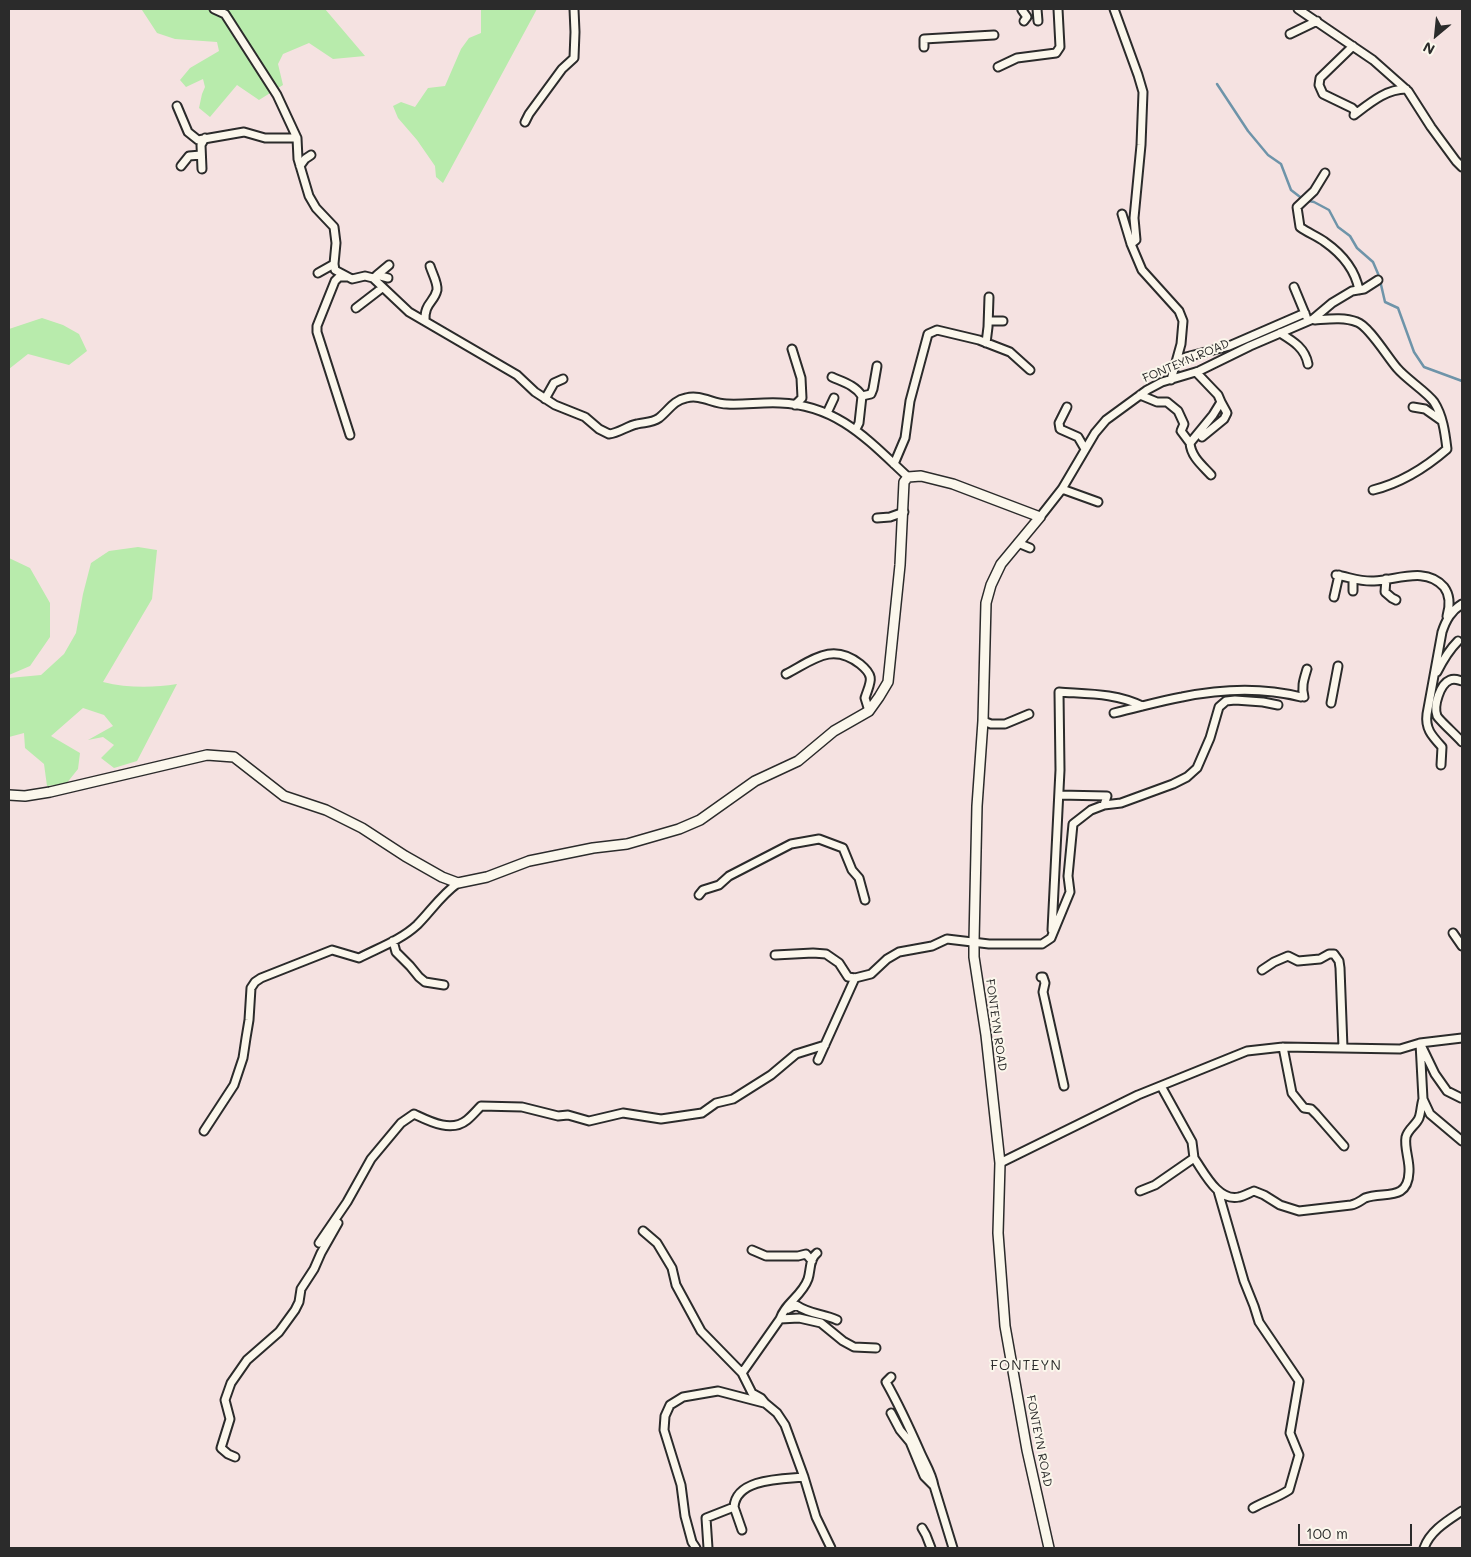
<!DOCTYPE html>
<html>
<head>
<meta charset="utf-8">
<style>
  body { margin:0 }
  #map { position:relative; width:1471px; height:1557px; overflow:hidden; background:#f5e2e1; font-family:Mali,sans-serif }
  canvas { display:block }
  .frame { position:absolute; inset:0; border:10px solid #2b2b2b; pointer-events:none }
  .north { position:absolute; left:1411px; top:10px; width:50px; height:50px; -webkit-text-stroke:4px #fbf7ec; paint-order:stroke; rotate:208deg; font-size:14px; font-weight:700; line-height:20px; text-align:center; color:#2b2b2b }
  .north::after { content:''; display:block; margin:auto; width:18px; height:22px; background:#2b2b2b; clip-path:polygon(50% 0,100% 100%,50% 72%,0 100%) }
  .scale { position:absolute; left:1298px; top:1524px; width:114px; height:22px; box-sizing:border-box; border:2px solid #2b2b2b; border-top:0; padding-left:6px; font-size:15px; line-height:18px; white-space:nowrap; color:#2b2b2b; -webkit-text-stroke:4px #fbf7ec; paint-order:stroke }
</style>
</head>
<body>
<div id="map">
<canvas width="1471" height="1557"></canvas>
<div class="frame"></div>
<div class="north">N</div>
<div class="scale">100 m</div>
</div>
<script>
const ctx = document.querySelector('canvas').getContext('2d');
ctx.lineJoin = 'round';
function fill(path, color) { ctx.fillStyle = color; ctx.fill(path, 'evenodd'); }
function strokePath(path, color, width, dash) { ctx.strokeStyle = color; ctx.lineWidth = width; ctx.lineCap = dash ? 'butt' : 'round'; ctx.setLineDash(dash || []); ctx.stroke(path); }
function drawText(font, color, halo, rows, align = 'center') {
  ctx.font = font + ' Mali,sans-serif'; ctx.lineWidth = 4; ctx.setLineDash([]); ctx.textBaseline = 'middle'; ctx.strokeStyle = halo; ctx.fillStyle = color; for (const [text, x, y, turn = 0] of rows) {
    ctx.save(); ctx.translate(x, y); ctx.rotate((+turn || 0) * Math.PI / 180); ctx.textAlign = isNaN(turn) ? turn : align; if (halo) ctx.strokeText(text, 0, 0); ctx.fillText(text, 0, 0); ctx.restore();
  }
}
const green = new Path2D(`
  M 144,9 L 325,9 L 365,56 L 333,59 L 309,43 L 283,54 L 278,64 L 283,85 L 259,100 L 237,85 L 210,117 L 199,108 L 202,94 L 205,87 L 203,79 L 186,87 L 180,80 L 190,68 L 219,51 L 217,42 L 175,39 L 157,33 L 142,10 Z
  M 481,9 L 537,9 L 443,183 L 436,177 L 435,166 L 417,140 L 398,118 L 393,106 L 401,102 L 415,107 L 428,88 L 445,86 L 461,49 L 469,38 L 481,33 Z
  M 42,318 L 63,325 L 79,334 L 87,351 L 69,365 L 28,354 L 9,369 L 9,329 Z
  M 138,547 L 157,550 L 152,599 L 103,682 C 127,688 153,688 177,684 L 137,761 L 114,768 L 101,758 L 114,745 L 103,737 L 88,740 L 113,726 L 104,715 L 83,708 L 51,736 L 80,753 L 78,769 L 66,784 L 47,786 L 44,764 L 25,748 L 24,733 L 9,737 L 9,678 L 41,675 L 64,654 L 76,633 L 83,594 L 91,563 L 109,551 Z
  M 9,558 L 30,568 L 50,603 L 50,637 L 30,666 L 9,675 Z`);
const stream = new Path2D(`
  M 1217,84 L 1248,131 L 1268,155 L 1281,164 L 1291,190 L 1304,200 L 1314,202 L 1329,210 L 1338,227 L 1350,236 L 1357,248 L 1373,262 L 1379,276 L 1385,302 L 1398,308 L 1414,352 L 1424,367 L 1462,381`);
const minor = new Path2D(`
  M 214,9 L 225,14 L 277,95 L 297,138 L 298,159 L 309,196 L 316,208 L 334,227 L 336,243 L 334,264 L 335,270 L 352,279 L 365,276 L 373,278 L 409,312 L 517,375 L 535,392 L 555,405 L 585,417 L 599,429 L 609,434 C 619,433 627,426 637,424 C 645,422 652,423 659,418 C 668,411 674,400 686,398 C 701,394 713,404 727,404 C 744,405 762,402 780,403 C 838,405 869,441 908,477
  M 1023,9 L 1022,10 L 1027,17 L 1024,21
  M 1037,9 L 1038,21
  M 1114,9 L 1138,75 L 1143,92 L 1141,145 L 1134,218 L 1136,240 L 1131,244
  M 1298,9 L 1373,60 L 1408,91 L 1431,127 L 1456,161 L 1462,167
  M 1290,34 L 1317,21
  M 1353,46 L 1320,78 L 1319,85 L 1323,94 L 1352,108 L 1355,111 L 1354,115 C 1370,103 1386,89 1406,89
  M 924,47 L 924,39 L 994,35
  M 998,67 L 1017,58 L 1056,53 L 1060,47 L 1058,9
  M 177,106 L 188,132 L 198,140 L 244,132 L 265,138 L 297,138
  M 525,122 L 529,114 L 562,69 L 574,58 L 575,32 L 574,9
  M 181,166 L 189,156 L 201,155
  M 300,166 L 305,159 L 311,155
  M 202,169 L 201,145 L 205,138
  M 1325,173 L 1314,191 L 1297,207 L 1300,227 C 1308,233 1317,236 1325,242 C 1342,254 1355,269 1359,290
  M 1122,214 L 1131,244 L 1142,270 L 1179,311 L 1183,321 L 1181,344 L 1171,380
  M 318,273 L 334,264
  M 377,275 L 389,265
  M 347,277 L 339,277 L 335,281 L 317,326 L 317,332 L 350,435
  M 375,277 L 377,275 L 388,278
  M 1294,287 L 1306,316
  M 356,308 L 382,288
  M 1315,320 C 1329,319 1344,317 1357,322 C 1369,326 1388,358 1397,368 C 1406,379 1427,392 1434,402 C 1443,416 1445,433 1447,449 C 1424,469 1401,483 1373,490
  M 425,321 C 424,303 434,303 437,290 C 438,283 432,273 430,266
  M 989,321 L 1003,321
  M 1280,333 C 1293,341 1305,348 1308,364
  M 986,343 L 988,327 L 989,297
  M 792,349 L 801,378 L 802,398 L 795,405
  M 1177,360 L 1186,357 L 1229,346 L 1305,313
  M 1196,372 L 1218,395 L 1221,402 L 1213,415 L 1190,443 C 1191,457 1203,466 1211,475
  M 832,377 C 843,382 855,385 862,396 L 859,423 L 856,429
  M 1140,395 L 1157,402 L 1167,402 L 1178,411 L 1184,424 L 1181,431 L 1190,443
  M 862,396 L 871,394 L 873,389 L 877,366
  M 545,399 L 554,383 L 563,379
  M 1067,407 L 1059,423 L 1060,429 L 1078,437 L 1085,449
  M 1413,407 L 1425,409 L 1442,421
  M 827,413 L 834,398
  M 1202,437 L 1224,419 L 1227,413 L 1221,402
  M 894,464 L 905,438 L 910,401 L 928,334 L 937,330 L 979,340 L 1010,352 L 1030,370
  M 1062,489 L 1098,502
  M 1040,517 L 1062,489 L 1095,433 L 1106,420 L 1147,390 L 1162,382 L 1199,371 L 1250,346 L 1313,319 L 1332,303 L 1352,291 L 1364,289 L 1378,280
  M 877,518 L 890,517 L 904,512
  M 1018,543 L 1030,548
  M 1336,575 C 1349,577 1361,582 1374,581 C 1397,580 1426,566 1444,587 C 1450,595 1450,606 1447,616
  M 1386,579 L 1385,592 L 1392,598 L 1396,600
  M 1353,591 L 1353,579
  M 1334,597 L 1339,575
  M 1437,672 C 1442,662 1451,648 1458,641
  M 786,674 C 813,660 832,642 860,664 C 876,677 870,682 865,698 L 869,711
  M 1462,681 C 1458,680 1455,678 1450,680 C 1440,684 1433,706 1437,716 C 1439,720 1457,736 1462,742
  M 1304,697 C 1301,687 1304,679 1307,669
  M 1331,703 L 1338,666
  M 1114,713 C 1137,708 1159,701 1182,697 C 1221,689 1262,687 1301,697
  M 983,721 L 991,724 L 1005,724 L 1029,714
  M 1441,765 L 1442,747 C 1432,736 1425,729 1427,714 L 1442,632 C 1446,620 1451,611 1462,604
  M 1059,795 L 1107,796 L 1104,805
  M 699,895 L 703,890 L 719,885 L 729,876 L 791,844 L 819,839 L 843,848 L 852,870 L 859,878 L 865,900
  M 1052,930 L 1060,770 L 1059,692 C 1087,694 1116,693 1142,706
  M 1453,933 L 1462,946
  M 393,941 L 396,952 L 410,966 L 419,977 L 425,982 L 444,985
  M 775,955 L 813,953 L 826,954 L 839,963 L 848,977 L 855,978 L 871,974 L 887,959 L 899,952 L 932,946 L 947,939 L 989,944 L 1042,944 L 1051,938 L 1070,892 L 1068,876 L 1073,824 L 1091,810 L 1104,805 L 1121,803 L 1173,784 L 1187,777 L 1197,768 L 1210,738 L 1219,707 L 1226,701 L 1235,700 L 1263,702 L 1278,705
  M 1262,970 L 1274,962 L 1288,956 L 1298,961 L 1320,959 L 1329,954 L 1334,954 L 1339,961 L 1340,968 L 1343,1048
  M 1041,977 L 1043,977 L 1045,983 L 1043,992 L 1064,1086
  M 1420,1043 L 1423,1099 L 1430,1114 L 1462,1141
  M 1421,1045 L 1435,1074 L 1447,1091 L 1461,1098
  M 1283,1047 L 1292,1093 L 1304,1108 L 1311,1109 L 1316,1114 L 1344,1146
  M 818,1060 L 855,978
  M 204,1131 L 234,1085 L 243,1058 L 246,1038 L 249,1020 L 251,988 L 255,982 L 261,978 L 332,950 L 359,958 C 378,948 401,940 417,925 C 431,911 441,895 458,883
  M 1194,1158 C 1204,1172 1218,1202 1239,1197 C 1244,1196 1249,1193 1254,1191 L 1264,1195 L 1280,1205 L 1299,1211 L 1351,1205 C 1357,1204 1360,1201 1365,1198 C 1383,1191 1408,1202 1409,1172 C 1410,1161 1404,1148 1406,1137 C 1408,1129 1416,1125 1419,1118 C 1421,1113 1421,1105 1423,1099
  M 1000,1163 L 1138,1095 L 1247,1051 L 1283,1047 L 1400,1049 L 1420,1043 L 1462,1038
  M 1140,1191 L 1155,1185 L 1194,1158 L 1192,1142 L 1161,1086
  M 1218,1191 L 1244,1281 L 1254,1306 L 1259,1322 L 1299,1381 L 1290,1433 L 1299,1455 L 1289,1490 C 1277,1498 1265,1501 1253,1508
  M 643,1231 L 657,1243 L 672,1268 L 676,1285 L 701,1331 L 742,1373
  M 319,1243 L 347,1202 L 371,1159 L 401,1123 L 414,1114 C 429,1121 451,1133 467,1120 C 472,1116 476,1111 481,1106 L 522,1107 L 558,1116 L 568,1115 L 589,1121 L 623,1113 L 661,1119 L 702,1113 L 716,1103 L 733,1099 L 771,1075 L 796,1054 L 825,1045
  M 752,1250 L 766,1256 L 798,1256 L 806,1254 L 812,1261
  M 817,1253 C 809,1259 811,1270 808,1279 C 802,1296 785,1303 780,1319 L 742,1373 L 752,1393 L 761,1398 L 765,1403 L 777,1413 L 785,1425 L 804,1477 L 816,1517 L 831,1548
  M 788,1309 L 796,1305 C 811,1315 822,1313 837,1320
  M 780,1319 L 799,1318 L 821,1323 L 843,1341 L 854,1347 L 876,1348
  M 891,1377 L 886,1382 C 899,1405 910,1429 921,1454 C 926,1465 932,1474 934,1486
  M 891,1413 L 900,1430 L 910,1442 L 924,1476 L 934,1486 L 953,1548
  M 235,1457 L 228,1454 L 221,1448 L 230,1419 L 225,1400 L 231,1383 L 247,1360 L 279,1332 L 295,1310 L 299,1302 L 301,1289 L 314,1269 L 321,1253 L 338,1223
  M 734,1507 C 736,1478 783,1479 804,1477
  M 922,1528 L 926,1535 L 931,1548
  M 696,1548 L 692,1542 L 685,1516 L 681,1485 L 664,1430 L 665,1416 L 670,1405 L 683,1397 L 718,1391 L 764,1403
  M 708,1548 L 706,1518 L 734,1507 L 742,1530
  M 1424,1548 C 1430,1531 1447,1521 1462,1511`);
const tertiary = new Path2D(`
  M 9,795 L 25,796 L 50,792 L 207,755 L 234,757 L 284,796 L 326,810 L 362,828 L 405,856 L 442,877 L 458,883 L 487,877 L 529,861 L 593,848 L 627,844 L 679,829 L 700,820 L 755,781 L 798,761 L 834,731 L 869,711 L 879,697 L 888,682 L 900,565 L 904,482 L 908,477 L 921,476 L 953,484 L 1040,517 L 1001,564 L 991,585 L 986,603 L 983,721 L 977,806 L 974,941 L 974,957 L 986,1035 L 1000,1163 L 998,1233 L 1005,1326 L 1027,1450 L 1049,1548`);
const streetNames = [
  ["FONTEYN ROAD",1186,361,-23],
  ["FONTEYN ROAD",996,1025,82],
  ["FONTEYN ROAD",1039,1441,79]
];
const neighbourhoodNames = [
  ["FONTEYN",1026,1366]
];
fill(green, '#b8ebac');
strokePath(stream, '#6e94a9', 2.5);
strokePath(minor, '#2b2b2b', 11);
strokePath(tertiary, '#2b2b2b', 12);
strokePath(minor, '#fbf7ec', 7);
strokePath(tertiary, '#fbf7ec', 9);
drawText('12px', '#2b2b2b', '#fbf7ec', streetNames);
ctx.letterSpacing = '1px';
drawText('14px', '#2b2b2b', '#fbf7ec', neighbourhoodNames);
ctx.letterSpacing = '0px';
</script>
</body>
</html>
